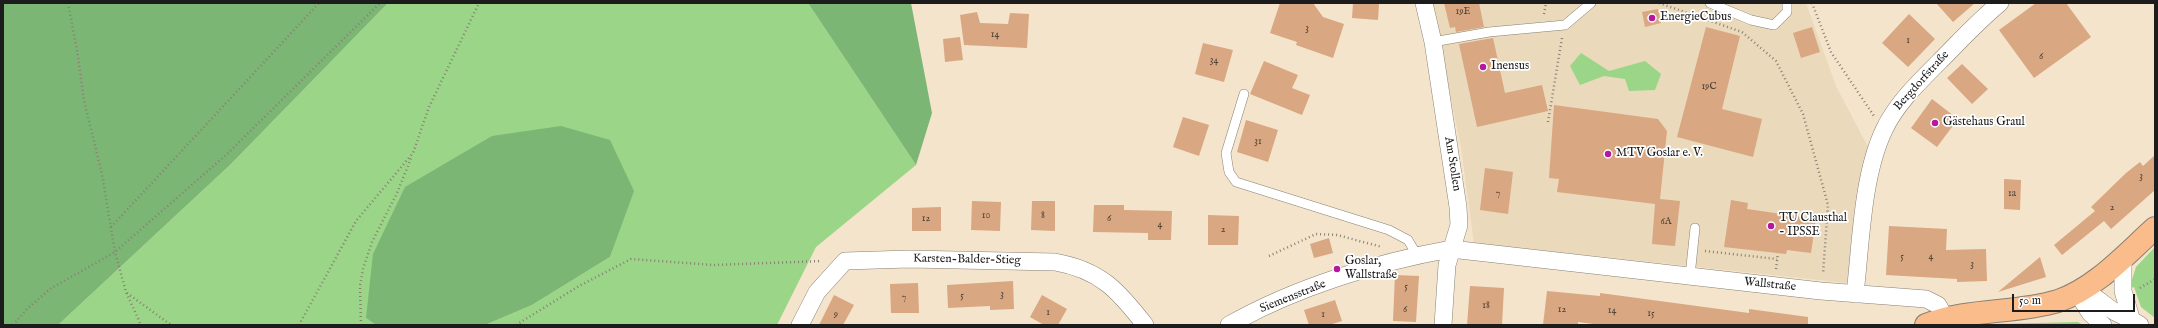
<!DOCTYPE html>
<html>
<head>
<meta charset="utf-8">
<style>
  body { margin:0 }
  #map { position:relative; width:2158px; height:328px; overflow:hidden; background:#f4e4cb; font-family:"IM FELL English",serif }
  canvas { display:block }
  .frame { position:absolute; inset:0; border:4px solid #1c1c1c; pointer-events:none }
  .scale { position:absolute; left:2012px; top:294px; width:123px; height:18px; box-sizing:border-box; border:2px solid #1c1c1c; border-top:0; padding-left:5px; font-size:12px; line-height:14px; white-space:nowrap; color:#1c1c1c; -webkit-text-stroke:3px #fff; paint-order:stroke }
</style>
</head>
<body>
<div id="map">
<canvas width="2158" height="328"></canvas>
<div class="frame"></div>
<div class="scale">50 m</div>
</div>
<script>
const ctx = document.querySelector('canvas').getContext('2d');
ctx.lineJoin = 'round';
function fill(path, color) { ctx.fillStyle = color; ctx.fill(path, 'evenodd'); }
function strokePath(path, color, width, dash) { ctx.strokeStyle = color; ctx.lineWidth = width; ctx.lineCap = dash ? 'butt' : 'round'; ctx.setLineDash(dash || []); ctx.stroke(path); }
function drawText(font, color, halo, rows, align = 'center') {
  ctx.font = font + ' "IM FELL English",serif'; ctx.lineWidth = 3.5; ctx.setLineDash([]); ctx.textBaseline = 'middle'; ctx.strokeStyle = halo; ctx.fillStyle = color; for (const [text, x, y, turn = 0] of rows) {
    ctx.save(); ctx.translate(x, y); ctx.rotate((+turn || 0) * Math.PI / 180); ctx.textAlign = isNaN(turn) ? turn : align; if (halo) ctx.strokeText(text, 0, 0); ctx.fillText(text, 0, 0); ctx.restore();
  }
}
const built = new Path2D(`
  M 1431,3 L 1806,3 L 1836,86 L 1868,147 L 1847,283 L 1474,243 L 1461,147 Z`);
const green = new Path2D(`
  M 388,3 L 808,3 L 916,165 L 816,247 L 777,325 L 485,325 L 532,305 L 610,257 L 633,191 L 366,318 L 376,325 L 58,325 L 231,164 Z
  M 1581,53 L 1609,71 L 1645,61 L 1661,74 L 1655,90 L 1629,91 L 1625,79 L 1604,76 L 1580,85 L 1570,66 Z
  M 2155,247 L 2155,318 L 2141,307 L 2134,287 L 2129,289 L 2136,267 Z
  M 2078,322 L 2083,325 L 1991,324 Z`);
const forest = new Path2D(`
  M 3,3 L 388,3 L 231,164 L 58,325 L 3,325 Z
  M 808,3 L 911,3 L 932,113 L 916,165 Z
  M 561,126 L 610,140 L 634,191 L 610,257 L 532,305 L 485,325 L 376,325 L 366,318 L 373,254 L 405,187 L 492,136 Z`);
const building = new Path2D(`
  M 1280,3 L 1313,3 L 1323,17 L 1344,24 L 1333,58 L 1296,45 L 1297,42 L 1270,33 Z
  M 1353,3 L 1379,4 L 1378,20 L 1352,18 Z
  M 1444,3 L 1479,3 L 1484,27 L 1456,32 L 1455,27 L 1450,28 Z
  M 1936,3 L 1975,3 L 1953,22 Z
  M 2036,3 L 2066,3 L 2091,37 L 2034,78 L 1999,30 Z
  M 1658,9 L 1661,23 L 1645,27 L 1642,12 Z
  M 977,12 L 980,23 L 1008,24 L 1010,13 L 1029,14 L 1027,48 L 964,45 L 960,15 Z
  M 1909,14 L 1935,39 L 1908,67 L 1882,43 Z
  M 1706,27 L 1740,36 L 1722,109 L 1762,119 L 1753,157 L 1677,137 Z
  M 1812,27 L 1820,52 L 1801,58 L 1793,33 Z
  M 960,37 L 963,60 L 945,62 L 943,39 Z
  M 1493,38 L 1505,93 L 1542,85 L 1548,111 L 1477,127 L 1459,44 Z
  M 1203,43 L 1233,50 L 1224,82 L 1195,74 Z
  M 1264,61 L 1298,75 L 1292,88 L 1310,95 L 1302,115 L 1250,94 Z
  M 1962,64 L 1988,89 L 1972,104 L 1947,78 Z
  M 1932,99 L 1958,119 L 1937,147 L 1911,128 Z
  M 1554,105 L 1658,119 L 1667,131 L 1660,199 L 1680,201 L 1675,246 L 1652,244 L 1655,204 L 1557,192 L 1559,179 L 1549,178 Z
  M 1183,117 L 1209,125 L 1199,156 L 1173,147 Z
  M 1246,120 L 1278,130 L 1268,162 L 1237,152 Z
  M 2155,155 L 2155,190 L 2111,229 L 2104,221 L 2062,255 L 2054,245 L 2095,211 L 2091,207 L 2126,173 L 2140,162 L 2143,166 Z
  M 1485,168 L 1513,172 L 1508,214 L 1480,210 Z
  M 2004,179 L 2021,180 L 2020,210 L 2004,209 Z
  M 1731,200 L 1748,203 L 1747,209 L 1816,219 L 1811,253 L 1787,250 L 1786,254 L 1724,247 Z
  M 972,201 L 1001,202 L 1000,231 L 971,230 Z
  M 1032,201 L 1055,201 L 1055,231 L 1031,230 Z
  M 1094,205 L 1124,205 L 1124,210 L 1172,211 L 1171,240 L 1148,240 L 1148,233 L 1093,232 Z
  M 941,207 L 941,231 L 912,231 L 912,208 Z
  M 1208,215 L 1239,216 L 1238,245 L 1208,245 Z
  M 1889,226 L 1947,229 L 1946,250 L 1986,249 L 1987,281 L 1957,282 L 1957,279 L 1886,275 Z
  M 1329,238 L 1333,253 L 1314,258 L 1310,244 Z
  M 2040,257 L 2046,277 L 1998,292 Z
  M 1395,275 L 1419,276 L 1416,322 L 1393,321 Z
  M 1013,281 L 1014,309 L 990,310 L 990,306 L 948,308 L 947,285 Z
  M 918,283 L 919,313 L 891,313 L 890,284 Z
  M 1470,286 L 1504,288 L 1502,325 L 1467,325 Z
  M 1547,291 L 1600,296 L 1600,293 L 1749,313 L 1749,309 L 1808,317 L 1808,325 L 1601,325 L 1578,322 L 1578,325 L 1543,325 Z
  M 834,295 L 854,305 L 843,325 L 819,325 Z
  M 1042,295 L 1067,309 L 1058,325 L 1044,325 L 1030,317 Z
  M 1335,300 L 1342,321 L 1329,325 L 1309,325 L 1304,310 Z`);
const path = new Path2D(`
  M 68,3 L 78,56 L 84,101 L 102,174 L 115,252 L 126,292 L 141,325
  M 1659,3 L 1742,32 L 1776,61 L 1803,114 L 1828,205 L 1823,274
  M 1812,3 L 1831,52 L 1874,116
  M 1544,14 L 1546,3
  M 1548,122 L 1562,38
  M 111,227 L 319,3
  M 1705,251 L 1777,259
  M 1269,256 L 1316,234 L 1337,235 L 1382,247
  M 1776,269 L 1778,253
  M 2140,288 L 2155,279
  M 127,293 L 171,325
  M 13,325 L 27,309 L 50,289 L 115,252 L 226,155 L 380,3
  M 299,325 L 356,221 L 413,153 L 429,107 L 479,3
  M 361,325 L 360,286 L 363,269 L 372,242 L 397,193 L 412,156
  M 516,325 L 579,286 L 631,259 L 714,265 L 822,261`);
const service = new Path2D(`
  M 1710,3 L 1751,20 L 1774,25 L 1787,12 L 1787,3
  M 1433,42 L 1489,32 L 1565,25 L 1591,3
  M 1244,94 L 1226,153 L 1229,172 L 1236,182 L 1389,230 L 1408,240 L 1417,255
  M 1690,276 L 1695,228`);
const minor = new Path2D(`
  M 1424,3 L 1433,42 L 1458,207 L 1459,225 L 1447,265 L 1443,325
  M 2123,257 L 2123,291 L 2131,318
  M 2080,290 C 2095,294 2104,306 2117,313 C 2125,317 2132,320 2140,325
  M 2077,292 L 2090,313 L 2103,325
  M 1855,294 C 1861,243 1862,176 1884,130 C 1896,104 1919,82 1939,62 C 1959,42 1978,21 2000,3
  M 800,325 L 817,292 L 845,261 L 909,259 L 1055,262 C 1100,270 1118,290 1145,325
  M 1229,325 C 1294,288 1377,262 1451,249 L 1821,291 L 1926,299 L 1938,305 L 1945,318`);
const primary = new Path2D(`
  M 1926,325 C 1969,308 2015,314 2058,301 C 2096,288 2126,254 2155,228`);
const markers = [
  [1652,18,4,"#b5179e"],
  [1483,67,4,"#b5179e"],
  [1935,123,4,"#b5179e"],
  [1608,154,4,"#b5179e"],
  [1771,226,4,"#b5179e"],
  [1337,269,4,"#b5179e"]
];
const numberNames = [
  ["19E",1463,12],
  ["3",1307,29],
  ["14",995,35],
  ["1",1908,41],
  ["6",2041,57],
  ["34",1214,61],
  ["19C",1709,87],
  ["31",1258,142],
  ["3",2141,177],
  ["7",1498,194],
  ["1a",2012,194],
  ["2",2112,208],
  ["10",986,216],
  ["8",1043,216],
  ["12",926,219],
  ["6",1109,219],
  ["6A",1666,222],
  ["4",1160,225],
  ["2",1223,230],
  ["5",1902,257],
  ["4",1931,257],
  ["3",1972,265],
  ["5",1406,287],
  ["3",1002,295],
  ["5",962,296],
  ["7",904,298],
  ["18",1486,306],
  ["6",1405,310],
  ["12",1562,310],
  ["14",1612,311],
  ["1",1048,313],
  ["15",1651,314],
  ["9",836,315],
  ["1",1323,315]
];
const poiNames = [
  ["EnergieCubus",1660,18],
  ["Inensus",1491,67],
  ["Gästehaus Graul",1943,123],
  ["MTV Goslar e. V.",1616,154],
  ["TU Clausthal",1779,219],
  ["- IPSSE",1779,233],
  ["Goslar,",1345,262],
  ["Wallstraße",1345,276]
];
const streetNames = [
  ["Bergdorfstraße",1922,81,-48],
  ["Am Stollen",1452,164,81],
  ["Karsten-Balder-Stieg",967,260,1],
  ["Wallstraße",1770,285,6],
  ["Siemensstraße",1293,297,-22]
];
fill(built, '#ead9ba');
fill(green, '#9ad588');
fill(forest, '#7bb674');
fill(building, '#d9a781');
strokePath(service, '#888074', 10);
strokePath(minor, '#888074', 18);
strokePath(primary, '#888074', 24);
strokePath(path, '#888074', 2.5, [1, 3]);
strokePath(service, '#fff', 9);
strokePath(minor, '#fff', 17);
strokePath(primary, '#fabc8b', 22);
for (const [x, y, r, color] of markers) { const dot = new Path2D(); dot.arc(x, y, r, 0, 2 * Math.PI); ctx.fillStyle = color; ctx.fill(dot); strokePath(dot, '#fff', 1.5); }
drawText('10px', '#4b3f35', null, numberNames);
drawText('12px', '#1c1c1c', '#fff', poiNames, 'left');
drawText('12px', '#1c1c1c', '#fff', streetNames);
</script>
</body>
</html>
